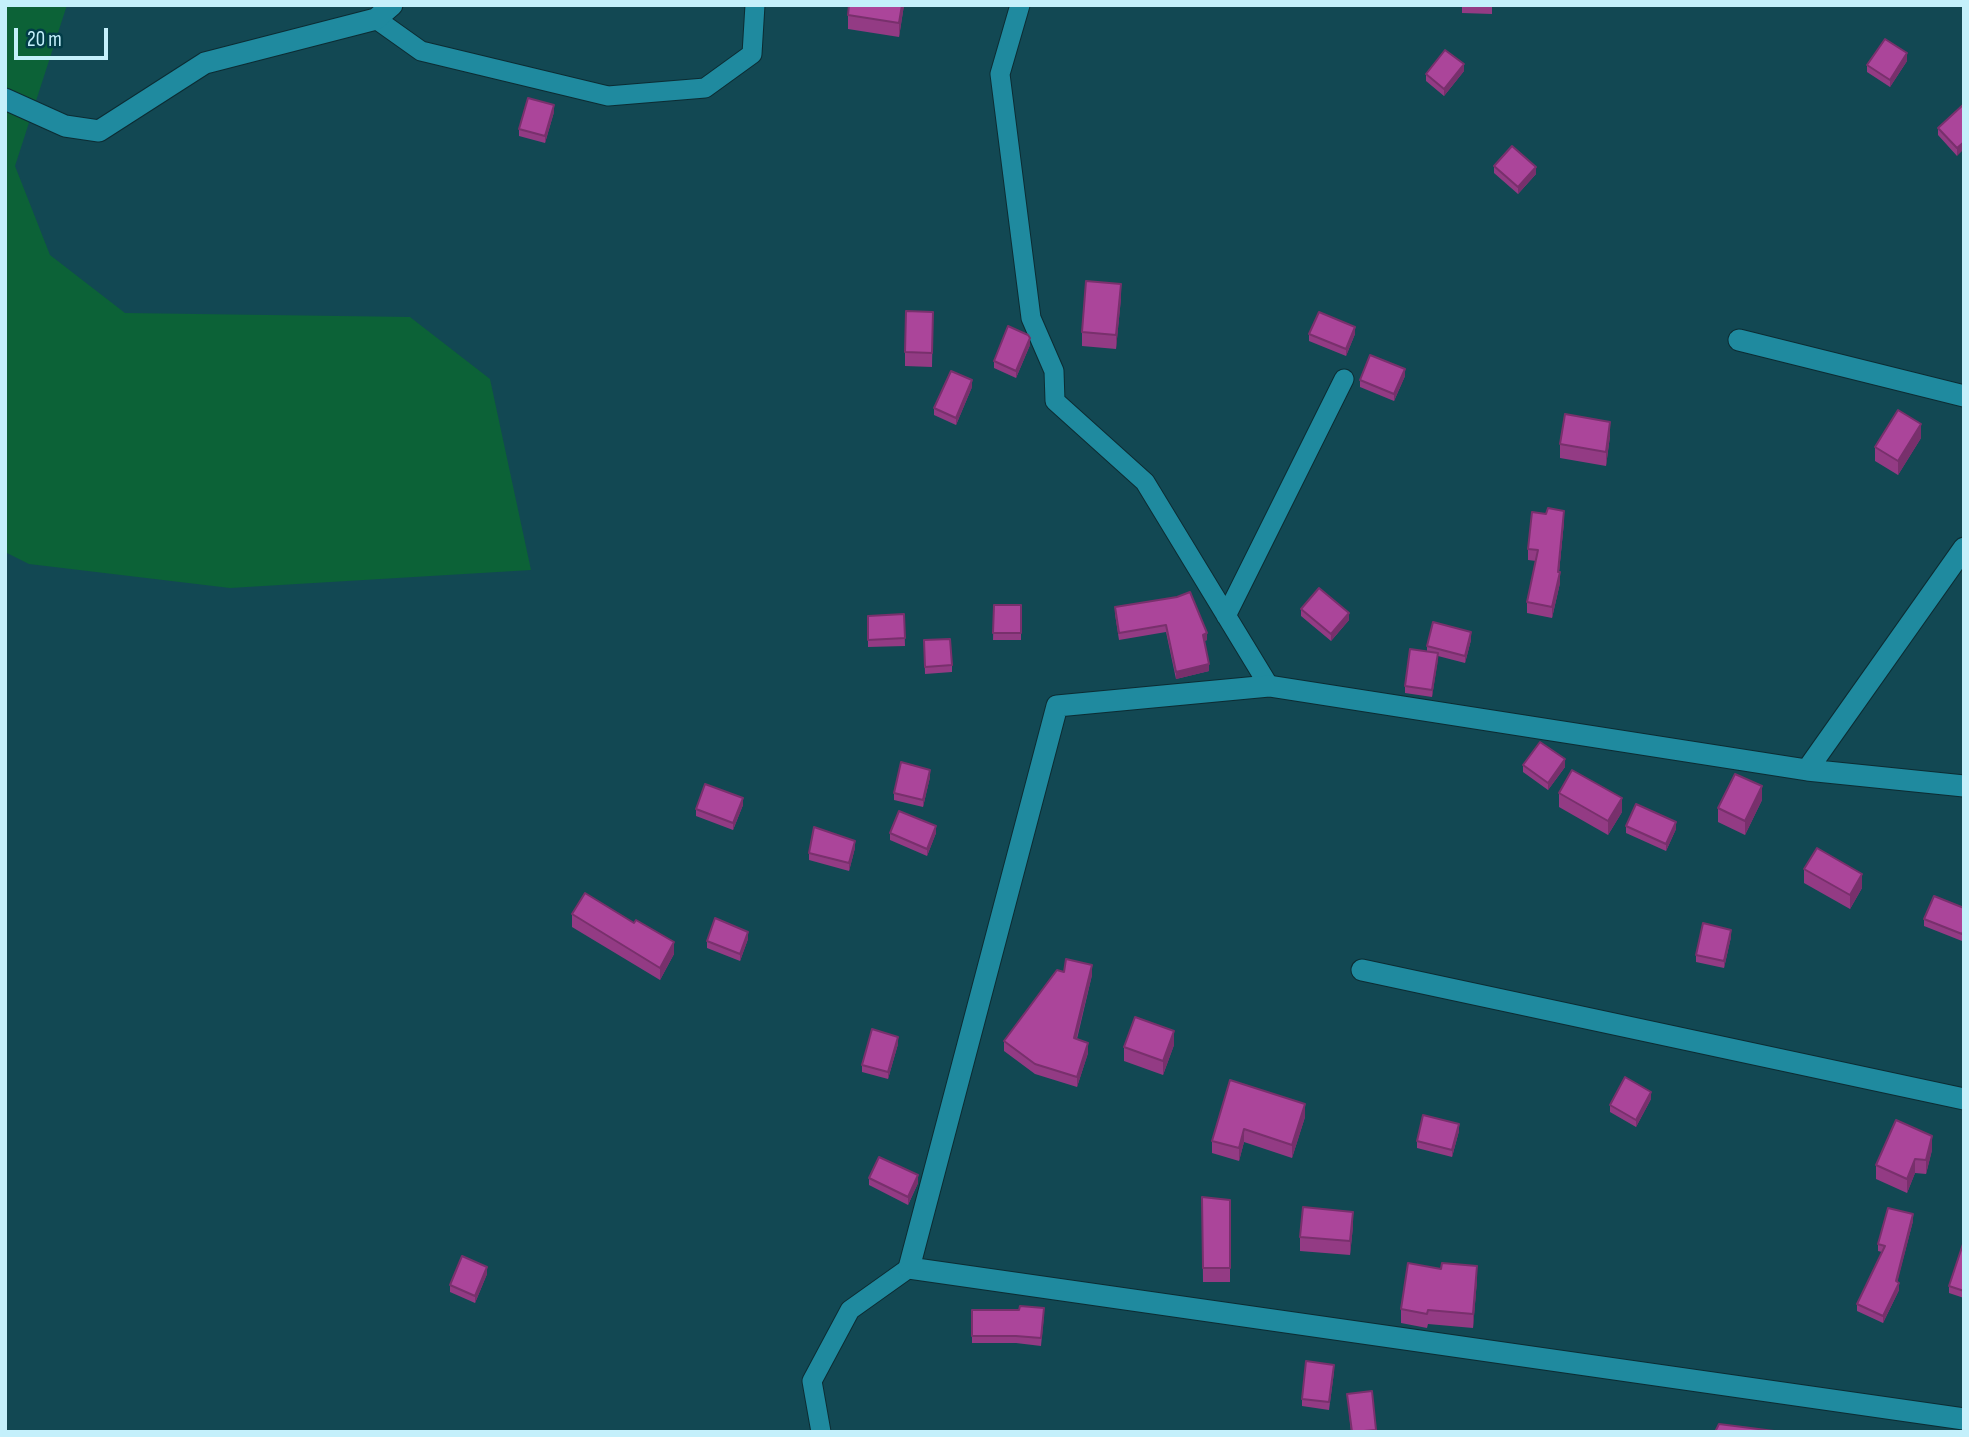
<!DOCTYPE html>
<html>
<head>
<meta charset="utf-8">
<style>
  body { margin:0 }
  #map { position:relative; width:1969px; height:1437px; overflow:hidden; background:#124853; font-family:"Sofia Sans Condensed",sans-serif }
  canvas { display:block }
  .frame { position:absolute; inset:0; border:7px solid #c4f0fb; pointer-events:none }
  .scale { position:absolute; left:14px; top:28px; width:94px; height:32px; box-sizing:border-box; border:4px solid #c4f0fb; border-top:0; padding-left:9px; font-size:21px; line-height:24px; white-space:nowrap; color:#c4f0fb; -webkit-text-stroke:5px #023d48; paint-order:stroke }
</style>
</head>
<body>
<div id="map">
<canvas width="1969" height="1437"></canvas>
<div class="frame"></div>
<div class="scale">20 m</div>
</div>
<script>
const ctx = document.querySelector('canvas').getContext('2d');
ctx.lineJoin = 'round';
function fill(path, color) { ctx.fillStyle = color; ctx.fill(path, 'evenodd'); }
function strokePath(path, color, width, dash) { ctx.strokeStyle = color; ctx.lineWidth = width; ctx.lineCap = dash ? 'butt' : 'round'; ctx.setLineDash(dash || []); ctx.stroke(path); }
const green = new Path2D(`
  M 5,5 L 67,5 L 15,166 L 50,255 L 125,313 L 410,317 L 490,379 L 531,570 L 230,588 L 29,564 L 5,552 Z`);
const lane = new Path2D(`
  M 1020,5 L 1000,74 L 1031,318 L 1054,371 L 1055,401 L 1145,482 L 1269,686
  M 376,19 L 421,51 L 608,96 L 705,88 L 752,54 L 755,5
  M 1226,616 L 1344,379
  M 821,1432 L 812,1381 L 850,1310 L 909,1268`);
const street = new Path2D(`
  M 5,99 L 65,126 L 99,131 L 205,63 L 376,19 L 392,5
  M 1739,340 L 1964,396
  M 1807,770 L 1964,548
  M 1964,786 L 1807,770 L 1269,686 L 1057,706 L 909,1268 L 1964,1419
  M 1362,970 L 1964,1099`);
const wall = new Path2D(`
  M 904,5 L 899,37 L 848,29 L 848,15 Z
  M 1462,5 L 1492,5 L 1492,14 L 1462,13 Z
  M 1907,61 L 1890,87 L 1867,72 L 1867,65 Z
  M 1464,71 L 1444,96 L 1426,81 L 1426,74 Z
  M 1964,104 L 1957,156 L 1938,135 L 1938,128 Z
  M 554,112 L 545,143 L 519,136 L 519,129 Z
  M 1494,166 L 1536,174 L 1518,194 L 1494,173 Z
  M 1121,298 L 1116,349 L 1082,346 L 1082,332 Z
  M 933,312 L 932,367 L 905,366 L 905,352 Z
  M 1309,334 L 1355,334 L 1346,356 L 1309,341 Z
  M 1030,345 L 1016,378 L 994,368 L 994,361 Z
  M 1405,376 L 1394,401 L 1360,387 L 1360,380 Z
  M 972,387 L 956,425 L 934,415 L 934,408 Z
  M 1610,436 L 1606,466 L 1560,458 L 1560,444 Z
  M 1921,438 L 1898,475 L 1875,461 L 1875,447 Z
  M 1564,522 L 1559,572 L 1560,583 L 1552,618 L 1527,613 L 1527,602 L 1536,561 L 1528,560 L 1528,549 Z
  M 994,605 L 1021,605 L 1021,640 L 993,640 Z
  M 1115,607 L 1207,640 L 1204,641 L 1209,671 L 1176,679 L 1166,632 L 1119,640 L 1115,614 Z
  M 1301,609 L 1349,620 L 1331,641 L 1301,616 Z
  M 904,614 L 905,646 L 868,647 L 868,616 Z
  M 924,640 L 952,665 L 952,672 L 925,674 Z
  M 1471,640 L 1465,663 L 1438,656 L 1432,697 L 1405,693 L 1405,686 L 1427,651 L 1427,646 Z
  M 1523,765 L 1565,767 L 1548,790 L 1523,772 Z
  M 930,777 L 923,807 L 894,800 L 894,793 Z
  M 1559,793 L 1622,812 L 1608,835 L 1559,807 Z
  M 1762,800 L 1745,835 L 1718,822 L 1718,808 Z
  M 743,805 L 733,830 L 696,816 L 696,809 Z
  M 1626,826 L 1676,829 L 1666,851 L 1626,833 Z
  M 890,833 L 936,833 L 927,856 L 890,840 Z
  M 855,848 L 849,871 L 809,860 L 809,853 Z
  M 1804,869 L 1862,888 L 1850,909 L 1804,883 Z
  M 1964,908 L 1962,941 L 1924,926 L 1924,919 Z
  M 572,914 L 674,954 L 660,980 L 572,927 Z
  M 1731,937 L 1724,968 L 1696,962 L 1696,955 Z
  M 748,939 L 740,961 L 707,948 L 707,941 Z
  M 1064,972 L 1092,975 L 1077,1039 L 1088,1053 L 1077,1087 L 1035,1074 L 1004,1051 L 1004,1041 Z
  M 898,1044 L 888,1079 L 862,1072 L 862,1065 Z
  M 1174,1045 L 1163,1075 L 1124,1061 L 1124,1047 Z
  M 1230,1080 L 1305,1117 L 1292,1158 L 1244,1142 L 1239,1161 L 1212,1153 L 1212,1141 Z
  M 1651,1099 L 1636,1127 L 1610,1112 L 1610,1105 Z
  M 1459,1131 L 1452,1157 L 1417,1148 L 1417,1141 Z
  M 1932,1150 L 1926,1174 L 1915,1173 L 1907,1193 L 1876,1179 L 1876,1165 Z
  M 869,1178 L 918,1183 L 908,1205 L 869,1185 Z
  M 1202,1197 L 1230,1200 L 1230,1282 L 1203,1282 Z
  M 1913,1221 L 1897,1282 L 1899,1290 L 1883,1323 L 1857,1311 L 1857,1304 L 1882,1252 L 1878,1251 L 1878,1244 Z
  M 1353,1226 L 1350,1255 L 1300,1251 L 1300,1237 Z
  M 1964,1241 L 1964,1298 L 1949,1293 L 1949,1286 Z
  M 487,1274 L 475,1303 L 450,1292 L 450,1285 Z
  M 1477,1280 L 1473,1328 L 1428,1324 L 1427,1328 L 1401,1323 L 1401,1309 Z
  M 972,1310 L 1044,1315 L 1041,1346 L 1016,1343 L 972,1343 Z
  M 1334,1372 L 1329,1410 L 1302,1406 L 1302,1399 Z
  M 1372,1391 L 1376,1432 L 1351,1432 L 1347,1394 Z`);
const shadedWall = new Path2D(`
  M 902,5 L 904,5 L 899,37 L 899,23 Z
  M 1907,53 L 1907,61 L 1890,87 L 1890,80 Z
  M 1464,64 L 1464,71 L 1444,96 L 1444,89 Z
  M 554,105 L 554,112 L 545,143 L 545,136 Z
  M 1964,142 L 1964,149 L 1957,156 L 1957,148 Z
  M 1536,167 L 1536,174 L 1518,194 L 1518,187 Z
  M 1121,284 L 1121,298 L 1116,349 L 1116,335 Z
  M 1355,327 L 1355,334 L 1346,356 L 1346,349 Z
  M 1030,338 L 1030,345 L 1016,378 L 1016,371 Z
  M 1405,369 L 1405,376 L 1394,401 L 1394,394 Z
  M 972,380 L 972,387 L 956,425 L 956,418 Z
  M 1610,422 L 1610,436 L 1606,466 L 1606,452 Z
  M 1921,424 L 1921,438 L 1898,475 L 1898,461 Z
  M 1564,511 L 1564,522 L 1558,582 L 1560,572 L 1560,583 L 1552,618 L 1552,607 L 1558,572 Z
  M 1349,613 L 1349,620 L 1331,641 L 1331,634 Z
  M 1471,632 L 1471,640 L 1465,663 L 1465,656 Z
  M 1207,633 L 1207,640 L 1203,642 L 1203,635 Z
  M 1438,653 L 1438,660 L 1432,697 L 1432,690 Z
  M 1209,664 L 1209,671 L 1176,679 L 1176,672 Z
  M 1565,759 L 1565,767 L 1548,790 L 1548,783 Z
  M 930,770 L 930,777 L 923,807 L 923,800 Z
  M 1762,786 L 1762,800 L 1745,835 L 1745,821 Z
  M 743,798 L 743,805 L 733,830 L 733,823 Z
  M 1622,798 L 1622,812 L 1608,835 L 1608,821 Z
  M 1676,822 L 1676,829 L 1666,851 L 1666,844 Z
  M 936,826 L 936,833 L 927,856 L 927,849 Z
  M 855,841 L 855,848 L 849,871 L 849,863 Z
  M 1862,874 L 1862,888 L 1850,909 L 1850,895 Z
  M 1731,930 L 1731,937 L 1724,968 L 1724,961 Z
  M 748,932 L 748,939 L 740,961 L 740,954 Z
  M 674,942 L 674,954 L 660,980 L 660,968 Z
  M 1092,965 L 1092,975 L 1074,1048 L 1074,1038 Z
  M 1174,1031 L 1174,1045 L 1163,1075 L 1163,1061 Z
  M 898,1037 L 898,1044 L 888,1079 L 888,1072 Z
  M 1088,1043 L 1088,1053 L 1077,1087 L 1077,1077 Z
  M 1651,1092 L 1651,1099 L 1636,1127 L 1636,1120 Z
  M 1305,1104 L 1305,1117 L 1292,1158 L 1292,1145 Z
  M 1459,1124 L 1459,1131 L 1452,1157 L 1452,1150 Z
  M 1244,1129 L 1244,1142 L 1239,1161 L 1239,1148 Z
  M 1932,1136 L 1932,1150 L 1926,1174 L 1926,1160 Z
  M 1915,1159 L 1915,1173 L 1907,1193 L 1907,1179 Z
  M 918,1175 L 918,1183 L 908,1205 L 908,1197 Z
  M 1353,1212 L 1353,1226 L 1350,1255 L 1350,1241 Z
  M 1913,1214 L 1913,1221 L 1896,1288 L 1896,1281 Z
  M 1477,1266 L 1477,1280 L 1473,1328 L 1473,1314 Z
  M 487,1267 L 487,1274 L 475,1303 L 475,1296 Z
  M 1899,1283 L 1899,1290 L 1883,1323 L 1883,1316 Z`);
const building = new Path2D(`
  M 849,5 L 902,5 L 899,23 L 848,15 Z
  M 1885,39 L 1907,53 L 1890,80 L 1867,65 Z
  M 1445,50 L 1464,64 L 1444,89 L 1426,74 Z
  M 528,98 L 554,105 L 545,136 L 519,129 Z
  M 1964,104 L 1964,142 L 1957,148 L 1938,128 Z
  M 1512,146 L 1536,167 L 1518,187 L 1494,166 Z
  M 1086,281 L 1121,284 L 1116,335 L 1082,332 Z
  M 906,311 L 933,312 L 932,353 L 905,352 Z
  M 1319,312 L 1355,327 L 1346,349 L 1309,334 Z
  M 1008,326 L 1028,335 L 1030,338 L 1016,371 L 994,361 Z
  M 1370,355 L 1405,369 L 1394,394 L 1360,380 Z
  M 951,371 L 972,380 L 956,418 L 934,408 Z
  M 1898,410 L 1921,424 L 1898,461 L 1875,447 Z
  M 1565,414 L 1610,422 L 1606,452 L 1560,444 Z
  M 1548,508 L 1564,511 L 1558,572 L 1560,572 L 1552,607 L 1527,602 L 1538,550 L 1528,549 L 1532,512 L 1546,514 Z
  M 1319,588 L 1349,613 L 1331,634 L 1301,609 Z
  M 1190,592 L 1207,633 L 1203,635 L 1209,664 L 1176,672 L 1166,625 L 1119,633 L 1115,607 L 1177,597 Z
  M 994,605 L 1021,605 L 1021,633 L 993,633 Z
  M 904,614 L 905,638 L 868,640 L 868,616 Z
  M 1433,622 L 1471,632 L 1465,656 L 1427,646 Z
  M 950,639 L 952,665 L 925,667 L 924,640 Z
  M 1410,649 L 1438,653 L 1432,690 L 1405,686 Z
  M 1540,742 L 1565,759 L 1548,783 L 1523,765 Z
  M 901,762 L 930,770 L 923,800 L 894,793 Z
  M 1572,770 L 1622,798 L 1608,821 L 1559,793 Z
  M 1735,774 L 1762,786 L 1745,821 L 1718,808 Z
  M 705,784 L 743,798 L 733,823 L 696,809 Z
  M 1636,804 L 1676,822 L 1666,844 L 1626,826 Z
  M 899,811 L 936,826 L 927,849 L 890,833 Z
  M 814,827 L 855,841 L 849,863 L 809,853 Z
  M 1817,848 L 1862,874 L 1850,895 L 1804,869 Z
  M 585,893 L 634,923 L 636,920 L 674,942 L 660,968 L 572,914 Z
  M 1934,896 L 1964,908 L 1964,929 L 1962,934 L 1924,919 Z
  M 715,918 L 748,932 L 740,954 L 707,941 Z
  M 1703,923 L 1731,930 L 1724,961 L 1696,955 Z
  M 1066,959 L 1092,965 L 1074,1038 L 1088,1043 L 1077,1077 L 1035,1064 L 1004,1041 L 1057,970 L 1064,972 Z
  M 1135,1017 L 1174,1031 L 1163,1061 L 1124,1047 Z
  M 872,1029 L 898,1037 L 888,1072 L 862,1065 Z
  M 1625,1077 L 1651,1092 L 1636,1120 L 1610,1105 Z
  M 1230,1080 L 1305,1104 L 1292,1145 L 1244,1129 L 1239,1148 L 1212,1141 Z
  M 1423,1115 L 1459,1124 L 1452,1150 L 1417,1141 Z
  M 1896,1120 L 1932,1136 L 1926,1160 L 1915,1159 L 1907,1179 L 1876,1165 Z
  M 879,1157 L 918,1175 L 908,1197 L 869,1178 Z
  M 1202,1197 L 1230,1200 L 1230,1268 L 1203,1268 Z
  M 1303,1207 L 1353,1212 L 1350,1241 L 1300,1237 Z
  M 1888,1208 L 1913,1214 L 1896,1281 L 1899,1283 L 1883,1316 L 1857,1304 L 1885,1246 L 1878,1244 Z
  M 1964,1241 L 1964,1291 L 1949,1286 Z
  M 462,1256 L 487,1267 L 475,1296 L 450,1285 Z
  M 1408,1263 L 1441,1269 L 1442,1263 L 1477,1266 L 1473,1314 L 1428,1310 L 1427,1314 L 1401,1309 Z
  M 1020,1306 L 1044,1308 L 1041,1338 L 1016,1336 L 972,1336 L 972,1310 L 1019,1310 Z
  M 1306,1361 L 1334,1365 L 1329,1402 L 1302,1399 Z
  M 1372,1391 L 1376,1430 L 1352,1432 L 1347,1394 Z
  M 1719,1424 L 1782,1432 L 1715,1432 Z`);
fill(green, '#0c6237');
strokePath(lane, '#0c2c33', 21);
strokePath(street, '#0c2c33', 23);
strokePath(lane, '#1f8a9f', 19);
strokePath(street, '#1f8a9f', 21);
fill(wall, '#933b84');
fill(shadedWall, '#78306c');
fill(building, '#ab459a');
strokePath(building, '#78306c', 2);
</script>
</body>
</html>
